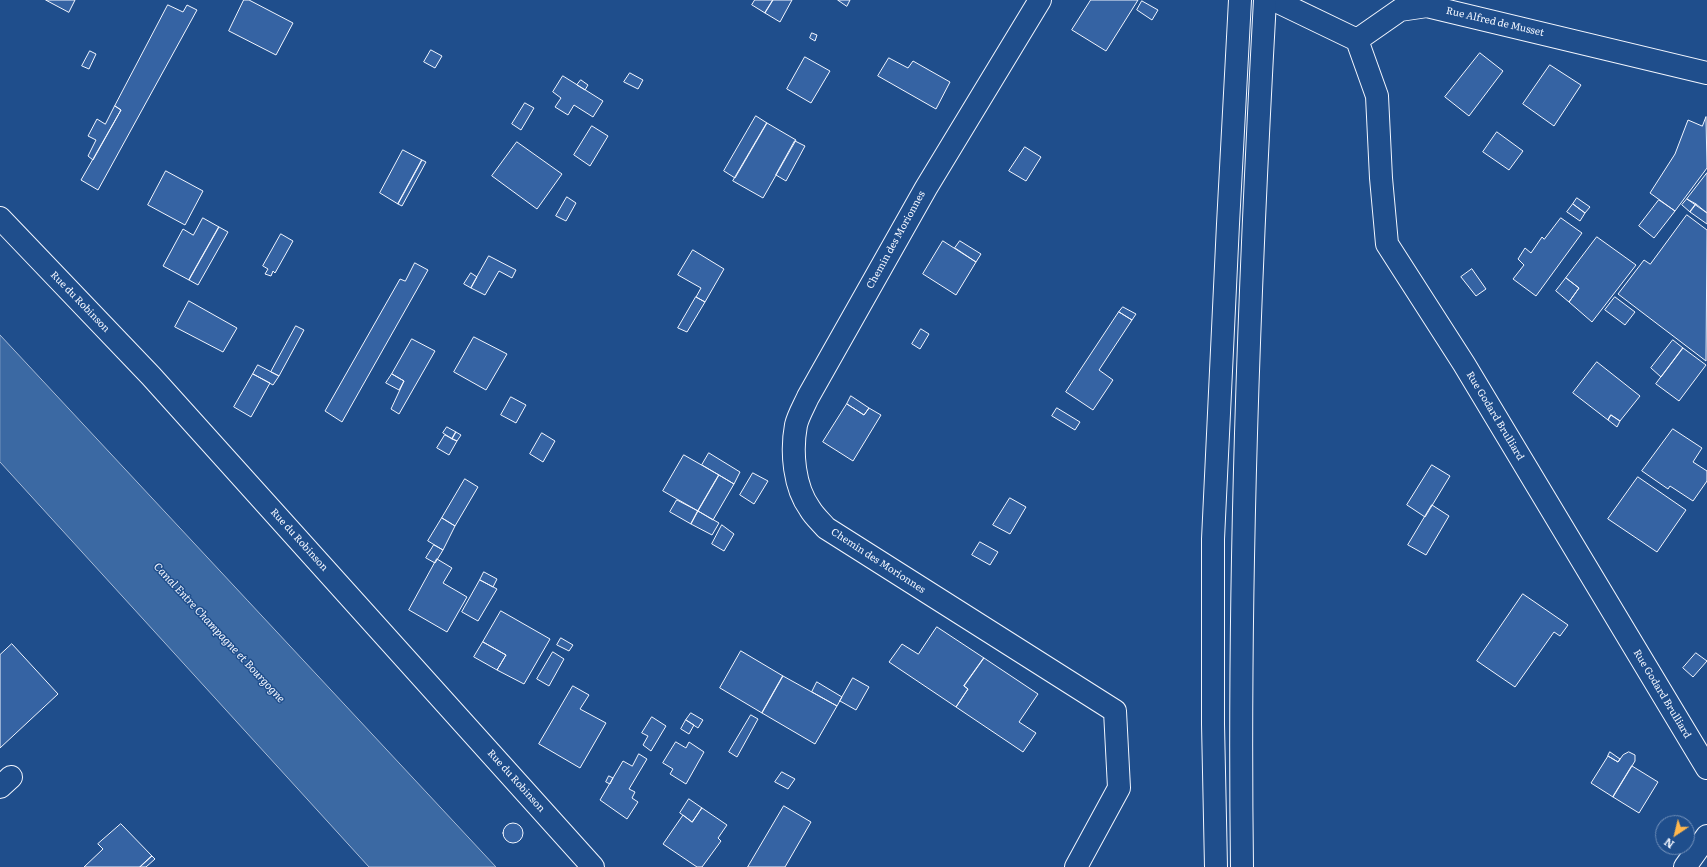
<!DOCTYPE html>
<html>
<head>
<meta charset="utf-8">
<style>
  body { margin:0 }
  #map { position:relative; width:1707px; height:867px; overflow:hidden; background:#1f4e8c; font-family:Literata,serif }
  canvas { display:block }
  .north { position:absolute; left:1655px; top:815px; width:40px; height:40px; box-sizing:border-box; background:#1f4e8c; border:1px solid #7391ba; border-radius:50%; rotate:215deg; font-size:11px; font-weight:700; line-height:16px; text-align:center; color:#f2f6ff }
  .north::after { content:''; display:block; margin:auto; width:14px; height:18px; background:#ffb74d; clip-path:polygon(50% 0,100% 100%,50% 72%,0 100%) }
</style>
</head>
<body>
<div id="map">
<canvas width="1707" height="867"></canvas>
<div class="north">N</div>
</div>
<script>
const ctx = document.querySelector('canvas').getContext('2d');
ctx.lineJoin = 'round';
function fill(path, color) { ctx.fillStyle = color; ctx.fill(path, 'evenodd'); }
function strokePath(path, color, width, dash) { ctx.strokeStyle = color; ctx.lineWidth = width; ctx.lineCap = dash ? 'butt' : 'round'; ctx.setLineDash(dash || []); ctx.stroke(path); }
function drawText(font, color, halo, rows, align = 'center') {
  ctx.font = font + ' Literata,serif'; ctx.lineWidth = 3; ctx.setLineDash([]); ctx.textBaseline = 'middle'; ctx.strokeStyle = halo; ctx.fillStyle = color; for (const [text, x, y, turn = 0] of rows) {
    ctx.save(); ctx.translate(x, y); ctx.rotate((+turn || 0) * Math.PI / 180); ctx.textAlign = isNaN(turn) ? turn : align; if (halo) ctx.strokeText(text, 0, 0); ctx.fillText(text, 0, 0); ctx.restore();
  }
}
const water = new Path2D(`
  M 0,335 L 496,867 L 369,867 L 0,462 Z`);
const building = new Path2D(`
  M 46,0 L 75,0 L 69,12 Z
  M 244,0 L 249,0 L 293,23 L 276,55 L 229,31 Z
  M 755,0 L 773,0 L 765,13 L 752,5 Z
  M 773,0 L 792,0 L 780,22 L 765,13 Z
  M 838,0 L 850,0 L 847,6 Z
  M 1091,0 L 1138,0 L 1106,51 L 1072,30 Z
  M 1142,1 L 1158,10 L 1152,20 L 1137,10 Z
  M 168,5 L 183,12 L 187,5 L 197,10 L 98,190 L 81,180 L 121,110 L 115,106 Z
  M 812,33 L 817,35 L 815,41 L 810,38 Z
  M 431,50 L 442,56 L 435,68 L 424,62 Z
  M 90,51 L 96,54 L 89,69 L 82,66 Z
  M 1480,53 L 1503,71 L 1469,116 L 1445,97 Z
  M 805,57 L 830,71 L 811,103 L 787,89 Z
  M 889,58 L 908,68 L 913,61 L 950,82 L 936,109 L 878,76 Z
  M 1550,65 L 1581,85 L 1554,126 L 1523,104 Z
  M 630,73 L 643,80 L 638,89 L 624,82 Z
  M 563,76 L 603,101 L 593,117 L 574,105 L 568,115 L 555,107 L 561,98 L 553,92 Z
  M 581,80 L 588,85 L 585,90 L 577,85 Z
  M 525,103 L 534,108 L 521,130 L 512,124 Z
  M 115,106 L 121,110 L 93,160 L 88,156 L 96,140 L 88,136 L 97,119 L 105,124 Z
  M 756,116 L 767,123 L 735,178 L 724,171 Z
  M 1706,117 L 1707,168 L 1675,211 L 1650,193 L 1675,154 L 1688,120 L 1702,126 Z
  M 767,123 L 796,140 L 763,198 L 733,181 Z
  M 592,126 L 608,136 L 590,166 L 574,155 Z
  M 1497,132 L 1523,151 L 1509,170 L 1483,152 Z
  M 795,141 L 805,146 L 786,181 L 776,175 Z
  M 517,142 L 562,174 L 537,209 L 492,176 Z
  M 1025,147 L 1041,157 L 1026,181 L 1009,171 Z
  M 403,150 L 422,160 L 398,204 L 380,193 Z
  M 422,160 L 426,162 L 402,206 L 398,204 Z
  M 166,171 L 203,191 L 185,225 L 148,205 Z
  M 1707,173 L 1707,213 L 1687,199 Z
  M 567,197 L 576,203 L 566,221 L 556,216 Z
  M 1577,198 L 1590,207 L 1585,213 L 1573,204 Z
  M 1687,199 L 1696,204 L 1690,212 L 1682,205 Z
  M 1659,200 L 1675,211 L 1654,238 L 1639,226 Z
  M 1573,204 L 1585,213 L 1580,221 L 1567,212 Z
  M 1696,204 L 1707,213 L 1707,224 L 1690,212 Z
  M 1687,215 L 1707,230 L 1706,361 L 1618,294 L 1644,260 L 1650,264 Z
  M 203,218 L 219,227 L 189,280 L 163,266 L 183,229 L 193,235 Z
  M 1561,218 L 1582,233 L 1536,296 L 1513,279 L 1524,265 L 1518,259 L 1525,248 L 1531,253 L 1542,237 L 1544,239 Z
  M 219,227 L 228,232 L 198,285 L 189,280 Z
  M 281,234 L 293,241 L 275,273 L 273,271 L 271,276 L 265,274 L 268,269 L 263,266 Z
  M 1597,237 L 1636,265 L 1592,322 L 1569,302 L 1579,288 L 1566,278 Z
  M 943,241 L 976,262 L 956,295 L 923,274 Z
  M 960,241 L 981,254 L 976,262 L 955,248 Z
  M 693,250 L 724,269 L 705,302 L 696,297 L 701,288 L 678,275 Z
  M 489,256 L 516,270 L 512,278 L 499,271 L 485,295 L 471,288 Z
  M 415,263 L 428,270 L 342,422 L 325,411 L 400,279 L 405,281 Z
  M 1472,269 L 1486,289 L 1476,296 L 1461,277 Z
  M 471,273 L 477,277 L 471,288 L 464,284 Z
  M 1566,278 L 1579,288 L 1569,302 L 1556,291 Z
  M 696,297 L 705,302 L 687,332 L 678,328 Z
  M 1615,297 L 1635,312 L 1625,325 L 1605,310 Z
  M 189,301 L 237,328 L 223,352 L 175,327 Z
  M 1123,307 L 1136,314 L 1132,320 L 1119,312 Z
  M 1119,312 L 1132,320 L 1099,370 L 1113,380 L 1093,410 L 1066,392 Z
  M 296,326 L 304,330 L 279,376 L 271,372 Z
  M 921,329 L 929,334 L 920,349 L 912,344 Z
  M 474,337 L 507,354 L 486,390 L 454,372 Z
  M 412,339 L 435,351 L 399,414 L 391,409 L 404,381 L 392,374 Z
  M 1673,340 L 1683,348 L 1661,377 L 1651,368 Z
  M 1683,348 L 1706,365 L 1679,401 L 1656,384 Z
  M 1597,362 L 1640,396 L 1620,421 L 1611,415 L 1608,420 L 1573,393 Z
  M 258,365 L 279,376 L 273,385 L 253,374 Z
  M 253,374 L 270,383 L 251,417 L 234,407 Z
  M 392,374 L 404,381 L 399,390 L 386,383 Z
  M 851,396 L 869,408 L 864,415 L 847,404 Z
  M 511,397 L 526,405 L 516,423 L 501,415 Z
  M 847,404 L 864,415 L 869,408 L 881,415 L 853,461 L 823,442 Z
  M 1057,408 L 1080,422 L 1075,430 L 1052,416 Z
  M 1611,415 L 1620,421 L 1617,427 L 1608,420 Z
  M 447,427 L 456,432 L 452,439 L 443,433 Z
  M 1673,429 L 1702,448 L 1693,462 L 1707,471 L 1707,481 L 1693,501 L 1670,486 L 1668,489 L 1642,471 Z
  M 456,432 L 461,435 L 457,441 L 452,439 Z
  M 542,433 L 555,441 L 543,462 L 530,454 Z
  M 445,435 L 457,441 L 449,455 L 437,448 Z
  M 709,453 L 740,472 L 734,484 L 702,465 Z
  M 684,455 L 719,475 L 698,511 L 663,491 Z
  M 1432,465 L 1450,476 L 1425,517 L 1407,505 Z
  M 753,473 L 768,481 L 754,504 L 740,495 Z
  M 719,475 L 734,484 L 713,520 L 698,511 Z
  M 1638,477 L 1686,510 L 1657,552 L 1608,519 Z
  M 465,479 L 478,487 L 455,526 L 442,518 Z
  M 1010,498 L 1026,507 L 1010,534 L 993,525 Z
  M 677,500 L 698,511 L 691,524 L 670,512 Z
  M 1432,505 L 1449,516 L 1426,555 L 1408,545 Z
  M 698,511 L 719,523 L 712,535 L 691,524 Z
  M 442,518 L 455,526 L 443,550 L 428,541 Z
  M 722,525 L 734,534 L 724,551 L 712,544 Z
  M 980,542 L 998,552 L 990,565 L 972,555 Z
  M 434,545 L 443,550 L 435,563 L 426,558 Z
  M 437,559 L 452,568 L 443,583 L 467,597 L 447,632 L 409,610 Z
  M 484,572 L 497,579 L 493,587 L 480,580 Z
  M 480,580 L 497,589 L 478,621 L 462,612 Z
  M 1523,594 L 1568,625 L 1560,636 L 1554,632 L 1515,687 L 1477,661 Z
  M 501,611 L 550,639 L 524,684 L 497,670 L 506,655 L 483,642 Z
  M 937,627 L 984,658 L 964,686 L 968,689 L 956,707 L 889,662 L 902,644 L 918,654 Z
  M 561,638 L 573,645 L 569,651 L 557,645 Z
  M 483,642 L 506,655 L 497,670 L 474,657 Z
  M 12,644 L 58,694 L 0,748 L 0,655 Z
  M 741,651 L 783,676 L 762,713 L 720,688 Z
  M 553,652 L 564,659 L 549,686 L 537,679 Z
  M 1696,653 L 1707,661 L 1693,677 L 1683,668 Z
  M 984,658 L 1038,694 L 1019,722 L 1036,733 L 1023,752 L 956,707 L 968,689 L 964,686 Z
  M 783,676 L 837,706 L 815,744 L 762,713 Z
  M 853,678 L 869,687 L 856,710 L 840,701 Z
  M 817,682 L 842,697 L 837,706 L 812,692 Z
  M 573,686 L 589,695 L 580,709 L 606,723 L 580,768 L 539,744 Z
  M 691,713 L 703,720 L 698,728 L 686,720 Z
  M 751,715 L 758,719 L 737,757 L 729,752 Z
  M 652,717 L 666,726 L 651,751 L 643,745 L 648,736 L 642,733 Z
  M 686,720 L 694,725 L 689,734 L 681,729 Z
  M 676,742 L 686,748 L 689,742 L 704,752 L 686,784 L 670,774 L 673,769 L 663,763 Z
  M 1610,752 L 1620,759 L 1618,762 L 1608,756 Z
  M 1629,752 L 1635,755 L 1635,761 L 1613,797 L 1591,783 L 1608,756 L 1618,762 L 1623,755 Z
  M 639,754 L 647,759 L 629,789 L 635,792 L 632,798 L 638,802 L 627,819 L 600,800 L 623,761 L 632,766 Z
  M 1632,766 L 1658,782 L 1639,813 L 1613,797 Z
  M 782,772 L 795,779 L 788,789 L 775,782 Z
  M 609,776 L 613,778 L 610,784 L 606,782 Z
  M 689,799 L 702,808 L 692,822 L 680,813 Z
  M 784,806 L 811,822 L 785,867 L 748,867 Z
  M 702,808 L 727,825 L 718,838 L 721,841 L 702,867 L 697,867 L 663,844 L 683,815 L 692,822 Z
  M503 833a10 10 0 1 1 20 0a10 10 0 1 1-20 0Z
  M 121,824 L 152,856 L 140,867 L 84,867 L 103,849 L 98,844 Z
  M 152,856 L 155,859 L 146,867 L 140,867 Z`);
const minor = new Path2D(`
  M 1040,0 L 926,188 L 808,397 C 804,406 798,416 796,425 C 791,452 794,487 810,509 C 814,516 821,522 826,528 L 1115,711 L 1119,788 L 1076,867
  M 1274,0 L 1357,40 L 1400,10 L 1427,6 L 1707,73
  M 1357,40 L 1377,96 L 1381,178 L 1387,244 L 1464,364 L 1707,768
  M 0,218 L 151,376 L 593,867
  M 0,787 L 11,777
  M 1685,867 L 1707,836`);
const highway = new Path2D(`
  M 1216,867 L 1213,724 L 1213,539 L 1228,224 L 1240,0
  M 1242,867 C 1238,578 1249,289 1265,0`);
const streetNames = [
  ["Rue Alfred de Musset",1495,22,13],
  ["Chemin des Morionnes",896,240,-61],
  ["Rue du Robinson",80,302,46],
  ["Rue Godard Brulliard",1495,416,59],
  ["Rue du Robinson",299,540,48],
  ["Chemin des Morionnes",878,561,33],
  ["Rue Godard Brulliard",1662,694,59],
  ["Rue du Robinson",516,781,48]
];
const waterNames = [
  ["Canal Entre Champagne et Bourgogne",219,633,47]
];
fill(water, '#3b69a3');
strokePath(water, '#a8bbd7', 1);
fill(building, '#3563a3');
strokePath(building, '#f2f6ff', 1);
strokePath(minor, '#f2f6ff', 24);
strokePath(highway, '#f2f6ff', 24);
strokePath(minor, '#1f4e8c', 22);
strokePath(highway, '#1f4e8c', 22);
drawText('10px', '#f2f6ff', '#1f4e8c', streetNames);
drawText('italic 11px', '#f2f6ff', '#1f4e8c', waterNames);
</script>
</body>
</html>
